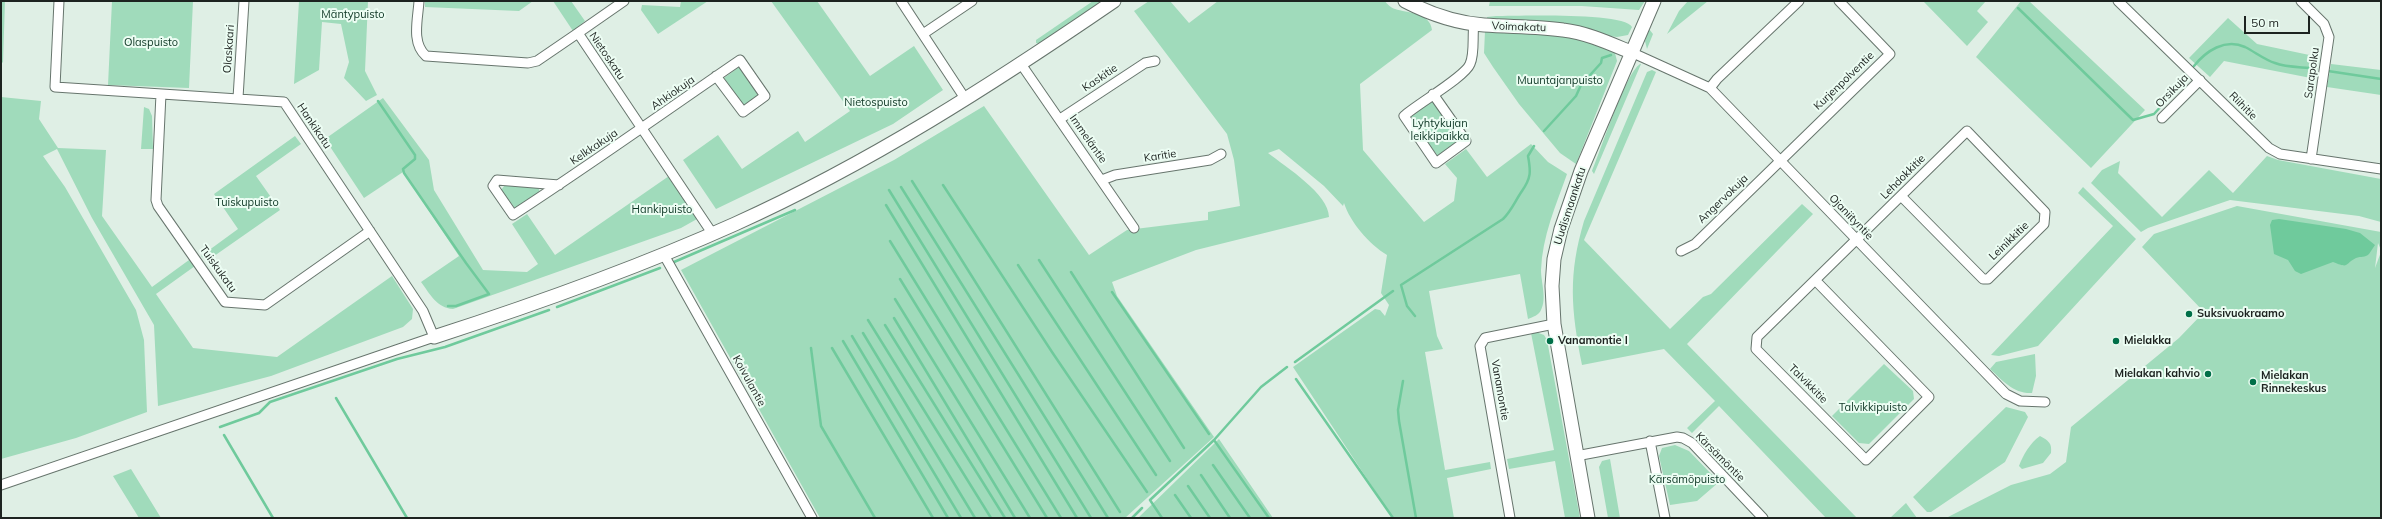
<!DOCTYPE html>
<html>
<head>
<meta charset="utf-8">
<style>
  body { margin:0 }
  #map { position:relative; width:2382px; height:519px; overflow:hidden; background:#dfefe5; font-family:Mulish,sans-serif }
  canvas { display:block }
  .frame { position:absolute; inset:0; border:2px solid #1d2320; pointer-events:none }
  .scale { position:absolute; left:2244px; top:16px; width:66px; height:18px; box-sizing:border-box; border:2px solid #1d2320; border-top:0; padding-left:5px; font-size:12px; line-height:14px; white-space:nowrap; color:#1d2320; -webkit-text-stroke:3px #ecfdf3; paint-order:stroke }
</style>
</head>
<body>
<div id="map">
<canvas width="2382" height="519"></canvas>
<div class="frame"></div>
<div class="scale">50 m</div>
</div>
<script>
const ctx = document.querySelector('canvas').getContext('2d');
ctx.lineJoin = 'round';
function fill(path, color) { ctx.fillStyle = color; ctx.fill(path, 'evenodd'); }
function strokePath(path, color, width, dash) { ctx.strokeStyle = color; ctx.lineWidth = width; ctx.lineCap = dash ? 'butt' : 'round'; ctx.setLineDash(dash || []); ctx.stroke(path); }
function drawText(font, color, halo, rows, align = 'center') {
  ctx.font = font + ' Mulish,sans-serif'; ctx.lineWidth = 4; ctx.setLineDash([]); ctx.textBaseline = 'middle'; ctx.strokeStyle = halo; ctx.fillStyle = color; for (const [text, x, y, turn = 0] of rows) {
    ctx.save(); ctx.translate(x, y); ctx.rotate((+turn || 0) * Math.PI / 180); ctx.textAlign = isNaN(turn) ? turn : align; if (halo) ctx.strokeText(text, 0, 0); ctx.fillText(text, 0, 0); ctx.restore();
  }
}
const green = new Path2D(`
  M 1,1 L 5,1 L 3,63 L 1,61 Z
  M 112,1 L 193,1 L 189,88 L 108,85 Z
  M 299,1 L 368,1 L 365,71 L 377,95 L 366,101 L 344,78 L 349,62 L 341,24 L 322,22 L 319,70 L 294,84 Z
  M 425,1 L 533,1 L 519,11 L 425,7 Z
  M 553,1 L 571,1 L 585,21 L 573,31 Z
  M 681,1 L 708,1 L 658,34 L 641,10 L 642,5 L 680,7 Z
  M 771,1 L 817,1 L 870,76 L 914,46 L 943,90 L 893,124 L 716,209 L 683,160 L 718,135 L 742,169 L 798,131 L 805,142 L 850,111 Z
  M 1093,1 L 1104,1 L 1039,44 L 1036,43 L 1036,40 Z
  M 1149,1 L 1170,1 L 1189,23 L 1218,1 L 1385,1 C 1387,4 1391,8 1395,9 C 1407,13 1430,12 1432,30 L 1360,84 L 1363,150 L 1424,222 L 1454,201 L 1457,178 L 1445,164 L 1466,149 L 1487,177 L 1531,144 L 1548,162 L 1567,174 C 1556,205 1542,237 1541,270 C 1541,282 1547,299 1541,310 C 1539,315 1533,317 1528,319 L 1520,274 L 1429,291 L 1437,336 L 1443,349 L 1425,352 L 1445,470 L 1490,462 L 1491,469 L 1447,478 L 1454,518 L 1393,518 L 1293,367 L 1375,309 L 1380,310 L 1385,316 L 1389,305 L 1381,293 L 1387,255 C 1369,244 1350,222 1344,203 L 1343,206 L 1324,186 L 1279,149 L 1268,153 C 1286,167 1329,194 1329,217 L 1196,250 L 1112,282 L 1117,296 L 1214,437 L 1125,518 L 820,518 L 681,270 L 894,160 L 984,106 L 1089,255 L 1127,230 L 1208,220 L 1208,212 L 1240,206 L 1234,160 L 1227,134 L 1134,11 Z
  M 1490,1 L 1645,1 L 1639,10 L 1582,6 L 1489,6 Z
  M 1688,1 L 1708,1 L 1667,34 L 1679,11 Z
  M 1923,1 L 1986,1 L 1977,11 L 1988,22 L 1967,46 Z
  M 2021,1 L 2029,1 L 2145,110 L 2091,168 L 1976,57 Z
  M 1496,16 C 1515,16 1625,12 1632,27 L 1628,35 L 1617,37 L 1487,20 L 1487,17 Z
  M 2228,18 L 2257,44 L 2319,57 L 2316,79 L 2224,61 L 2210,77 L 2189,58 Z
  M 1649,29 L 1653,34 L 1647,49 L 1645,41 Z
  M 1485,31 C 1526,32 1580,29 1615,53 L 1617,61 L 1576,164 L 1560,153 L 1519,104 L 1493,67 L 1484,53 Z
  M 1640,64 L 1641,64 L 1594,174 L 1592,171 C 1601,150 1625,74 1640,64 Z
  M 2331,64 L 2381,70 L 2381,95 L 2327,87 Z
  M 739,67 L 760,95 L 744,106 L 724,78 Z
  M 1652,70 L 1656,72 L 1584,240 L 1670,329 L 1703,297 L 1711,294 L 1802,204 L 1813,214 L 1687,344 L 1857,518 L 1826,518 L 1719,406 L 1692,433 L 1687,428 L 1715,401 L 1664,349 L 1582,365 C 1571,309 1568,275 1584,221 L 1647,72 Z
  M 1,97 L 41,101 L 39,119 L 58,148 L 106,150 L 102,216 L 152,287 L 189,260 L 195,266 L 156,294 L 193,348 L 277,357 L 392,276 L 413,309 L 412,319 L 403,327 L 271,376 L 158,406 L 154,325 L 92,218 L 57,149 L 43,156 L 65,187 L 136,310 L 144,340 L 147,412 L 76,438 L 1,459 Z
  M 383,98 L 429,160 L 434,190 L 483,270 L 527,272 L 538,264 L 512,224 L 527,214 L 555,255 L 669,176 L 697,219 L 681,228 L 453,309 C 437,308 430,294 421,282 L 459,256 L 403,172 L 364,198 L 325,139 Z
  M 1431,100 L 1460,139 L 1438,156 L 1410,120 L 1409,116 Z
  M 144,107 L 149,109 L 152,116 L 153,149 L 141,149 Z
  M 295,136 L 301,144 L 256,176 L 280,210 L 207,261 L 201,256 L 238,229 L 214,194 Z
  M 2267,156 L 2278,160 L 2381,179 L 2381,222 L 2359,216 L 2230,200 L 2148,228 L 2141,232 L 2091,183 L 2102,170 L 2120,161 L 2118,173 L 2162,217 L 2209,170 L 2233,193 Z
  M 505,185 L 538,187 L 540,192 L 515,208 L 501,190 Z
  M 2083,187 L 2136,239 L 2038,346 L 1999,356 L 1991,355 L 2113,226 L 2078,193 Z
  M 2237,206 L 2381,232 L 2381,250 L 2378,243 L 2375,268 L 2381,252 L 2381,518 L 1946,518 L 2011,485 L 2050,474 L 2066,462 L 2071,427 L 2179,338 L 2204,312 L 2142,247 L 2154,234 Z
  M 1536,332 L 1544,335 L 1547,340 L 1580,518 L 1565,518 L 1555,461 L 1509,469 L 1507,459 L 1554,450 L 1531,333 Z
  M 2035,354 L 2036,376 L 2032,393 C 2014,394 2003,381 1990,369 L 1996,362 Z
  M 1884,364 L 1913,391 L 1914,399 L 1869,444 L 1859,443 L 1832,416 Z
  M 2006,407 L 2025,412 L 2028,417 L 2005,462 L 1931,512 L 1927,512 L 1913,497 Z
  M 2040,436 C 2049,441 2052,443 2051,453 L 2043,463 L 2022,469 L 2019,466 C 2023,455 2030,443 2040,436 Z
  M 1219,439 L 1273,518 L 1138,518 Z
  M 1675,445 L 1689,451 L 1719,482 L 1697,501 L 1670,505 L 1659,456 L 1662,448 Z
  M 1610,459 L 1620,518 L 1608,518 L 1599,467 L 1602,461 Z
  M 131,469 L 161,518 L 139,518 L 113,476 Z
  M 1906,503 L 1917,518 L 1890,518 Z`);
const water = new Path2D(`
  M 2279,219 L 2346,229 L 2360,233 L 2375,245 L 2369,254 C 2365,258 2361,256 2356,258 C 2344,264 2350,269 2333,262 L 2301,274 L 2295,271 L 2288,260 L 2274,254 L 2270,225 L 2272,220 Z`);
const stream = new Path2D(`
  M 2018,8 L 2133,120 L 2154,114 L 2184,81
  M 2194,66 C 2206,51 2225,38 2245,47 C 2255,52 2265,60 2275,63 C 2285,67 2298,67 2309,68
  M 2328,71 L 2381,79
  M 378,101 L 415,155 L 415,159 L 403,169 L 404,173 L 466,263 L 489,294 L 456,306 L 448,306
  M 1544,131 L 1576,96 L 1581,85 L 1601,63 L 1602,58 L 1611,55
  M 912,181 L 1120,512
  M 943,185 L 1052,352 L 1147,492
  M 901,187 L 1108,518
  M 889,190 L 1091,518
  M 886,205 L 1077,518
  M 890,241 L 1061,518
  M 1039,260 L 1170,461
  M 674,262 L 795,210
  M 1018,265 L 1156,475
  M 1071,272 L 1184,448
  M 900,279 L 1047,518
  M 1112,292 L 1209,434
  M 895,299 L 1030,518
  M 557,307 L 660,268
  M 1415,316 L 1407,306 L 1401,285 L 1503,219 C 1512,210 1515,201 1522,191 C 1531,178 1531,172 1528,156 L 1534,146
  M 894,318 L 1015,518
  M 868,320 L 991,518
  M 885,325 L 1005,518
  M 863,333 L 975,518
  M 852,336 L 961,518
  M 843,341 L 948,518
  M 811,348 L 821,426 L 875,518
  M 832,348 L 933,518
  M 1295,362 L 1393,291
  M 1296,379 L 1393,518
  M 1403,381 L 1398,410 L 1399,421 L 1416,518
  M 336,398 L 407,518
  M 220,427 L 259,413 L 270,402 L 397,359 L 445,347 L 549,310
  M 224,435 L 273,518
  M 1214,440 L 1269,518
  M 1213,465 L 1250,518
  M 1201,475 L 1230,518
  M 1188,486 L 1210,518
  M 1175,495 L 1191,518
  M 1132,518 L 1142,508
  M 1162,518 L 1150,500 L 1214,440 L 1261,387 L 1287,367`);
const street = new Path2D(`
  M 419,1 C 418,19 411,43 426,56 L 528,63 L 537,61 L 578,33 L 712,233
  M 901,1 L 966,100
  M 2118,1 L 2269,148 L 2280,154 L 2381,169
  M 2301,1 L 2324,24 L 2329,37 L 2311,159
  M 578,33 L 624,1
  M 923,34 L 972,1
  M 1633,53 L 1710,88 L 2006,394 L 2020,401 L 2045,402
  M 1021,64 L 1134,228
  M 1710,88 L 1717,79 L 1799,1
  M 161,94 L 156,200 L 158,206 L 225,302 L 265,305 L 370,231
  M 1433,94 L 1466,141 L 1436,163 L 1404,116 C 1417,104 1465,77 1470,64 C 1475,53 1472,36 1474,24
  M 238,98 L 244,1
  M 2162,118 L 2200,80
  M 1060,119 L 1145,63 L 1155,61
  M 1102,180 L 1115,175 L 1210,160 L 1221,154
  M 559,185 L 497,180 L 493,186 L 513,215 C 590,165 664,112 740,60 L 765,96 L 743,112 L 716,76
  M 1681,251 L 1695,244 L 1890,54 L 1839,1
  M 664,255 L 812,518
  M 1816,281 L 1929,397 L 1866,460 L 1756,349 L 1757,337 L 1967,131 L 2045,212 L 2044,224 L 1988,279 L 1983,279 L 1901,196
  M 1650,441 L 1665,518
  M 1576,456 L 1677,437 L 1683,438 L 1692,443 L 1763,518
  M 1,485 L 434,337 L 423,311 L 284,102 L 55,87 L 59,1
  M 1510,518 L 1480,346 L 1485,338 L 1554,324`);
const secondary = new Path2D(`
  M 1405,1 C 1430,14 1456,23 1484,25 C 1510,27 1537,26 1563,30 C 1588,33 1611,44 1633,53
  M 434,337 C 536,304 637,268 735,224 C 870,163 993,84 1114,1
  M 1588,518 L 1554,324 L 1552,286 L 1554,259 L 1561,229 L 1581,171 L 1654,1`);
const markers = [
  [2189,314,4,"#006f48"],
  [1550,341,4,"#006f48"],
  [2116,341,4,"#006f48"],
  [2208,374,4,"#006f48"],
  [2253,382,4,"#006f48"]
];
const parkNames = [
  ["Mäntypuisto",353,15],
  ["Olaspuisto",151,43],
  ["Muuntajanpuisto",1560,81],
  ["Nietospuisto",876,103],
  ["Lyhtykujan",1440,124],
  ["leikkipaikka",1440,137],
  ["Tuiskupuisto",247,203],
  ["Hankipuisto",662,210],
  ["Talvikkipuisto",1873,408],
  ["Kärsämöpuisto",1687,480]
];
const streetNames = [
  ["Voimakatu",1519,27,2],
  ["Olaskaari",229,49,-86],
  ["Nietoskatu",607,56,56],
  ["Sarapolku",2312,73,-82],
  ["Kaskitie",1100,78,-34],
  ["Kurjenpolventie",1844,81,-44],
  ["Orsikuja",2172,91,-46],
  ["Ahkiokuja",673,93,-35],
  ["Riihitie",2243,106,45],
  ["Hankikatu",314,126,56],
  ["Immeläntie",1088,139,55],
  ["Kelkkakuja",594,147,-34],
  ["Karitie",1160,156,-9],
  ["Lehdokkitie",1903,177,-45],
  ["Angervokuja",1723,199,-44],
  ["Uudismaankatu",1570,206,-72],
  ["Ojaniityntie",1851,217,46],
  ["Leinikkitie",2009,241,-44],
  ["Tuiskukatu",218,269,54],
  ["Koivulantie",749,381,61],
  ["Talvikkitie",1808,384,45],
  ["Vanamontie",1500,390,80],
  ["Kärsämöntie",1720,457,45]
];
const poiNames = [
  ["Suksivuokraamo",2197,314],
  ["Vanamontie I",1558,341],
  ["Mielakka",2124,341],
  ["Mielakan kahvio",2200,374,"right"],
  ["Mielakan",2261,376],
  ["Rinnekeskus",2261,389]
];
fill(green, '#a0dbbb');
fill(water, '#6fca9c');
strokePath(stream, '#6fca9c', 2.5);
strokePath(street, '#67756d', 11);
strokePath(secondary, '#67756d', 15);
strokePath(street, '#fff', 9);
strokePath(secondary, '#fff', 13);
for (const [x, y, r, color] of markers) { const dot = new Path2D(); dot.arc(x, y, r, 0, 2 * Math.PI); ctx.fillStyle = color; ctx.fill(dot); strokePath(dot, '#ecfdf3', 1.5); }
drawText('11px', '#0c3523', '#ecfdf3', parkNames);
drawText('11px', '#1d2320', '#ecfdf3', streetNames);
drawText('bold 11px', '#1d2320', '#ecfdf3', poiNames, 'left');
</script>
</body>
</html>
